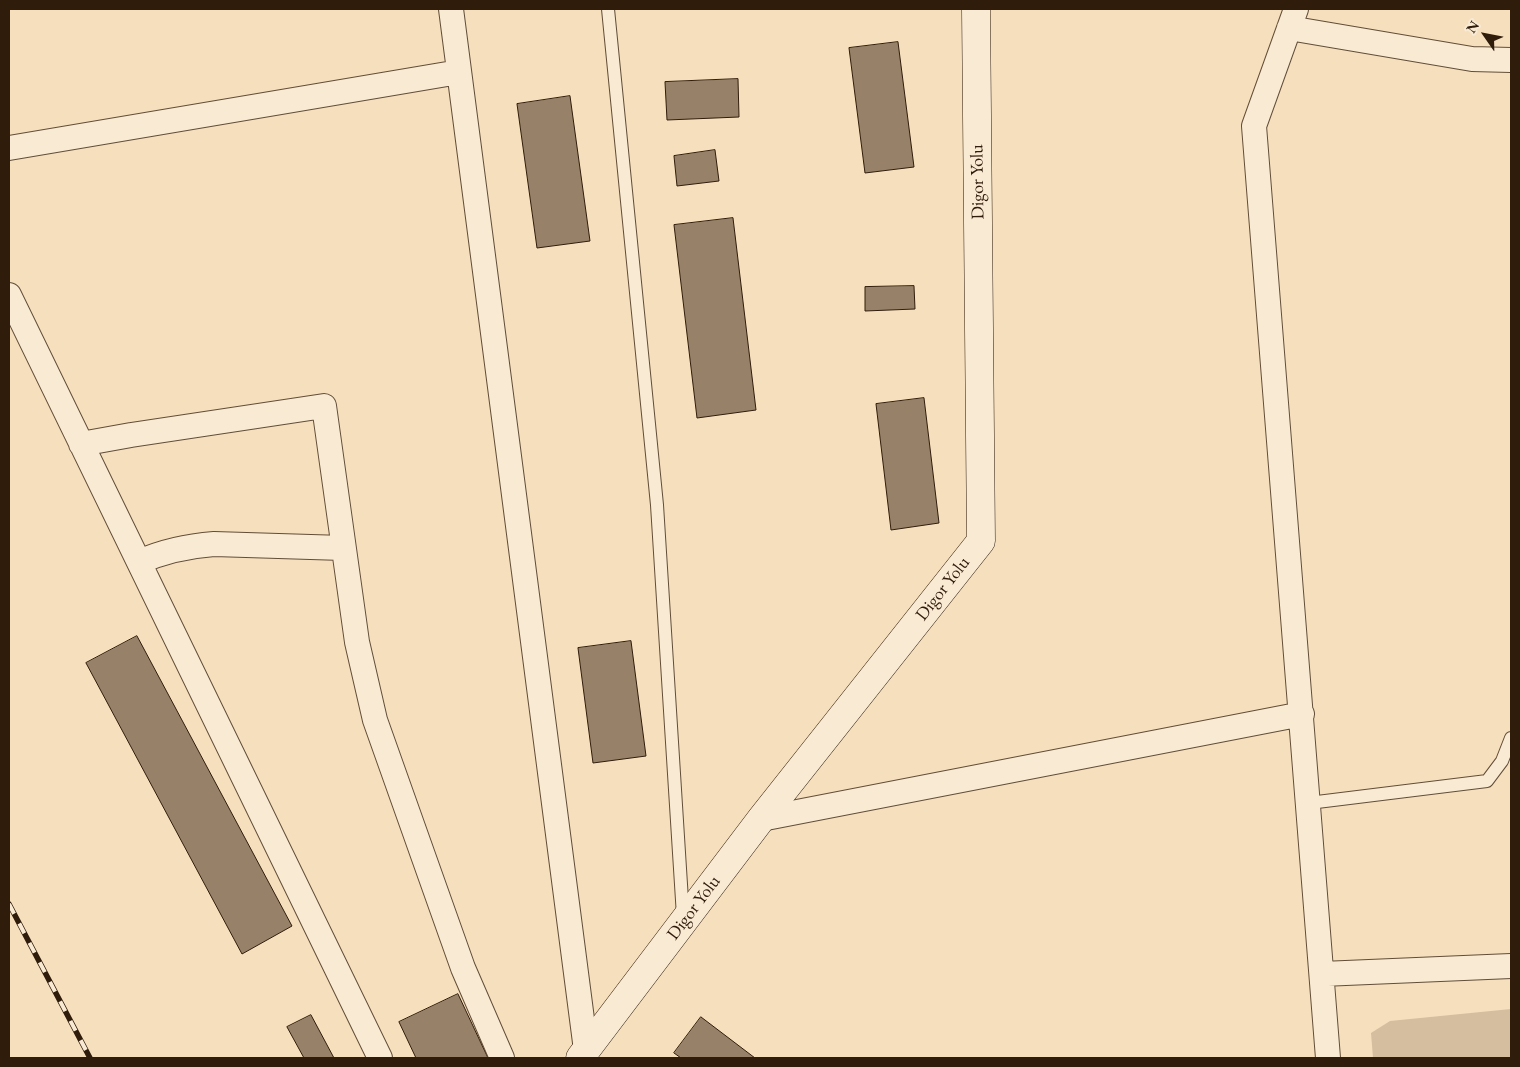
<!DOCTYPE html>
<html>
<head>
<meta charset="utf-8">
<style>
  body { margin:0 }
  #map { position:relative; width:1520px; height:1067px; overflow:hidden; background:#f6dfbd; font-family:"EB Garamond",serif }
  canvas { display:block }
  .frame { position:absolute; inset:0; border:10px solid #301c0b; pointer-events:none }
  .north { position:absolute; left:1460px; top:10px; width:50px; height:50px; -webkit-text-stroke:4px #f9ead4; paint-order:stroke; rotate:303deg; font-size:14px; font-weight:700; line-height:20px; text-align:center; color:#301c0b }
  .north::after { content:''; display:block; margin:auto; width:18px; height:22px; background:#301c0b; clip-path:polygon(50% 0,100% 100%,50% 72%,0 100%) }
</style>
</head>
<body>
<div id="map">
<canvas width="1520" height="1067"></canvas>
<div class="frame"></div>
<div class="north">N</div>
</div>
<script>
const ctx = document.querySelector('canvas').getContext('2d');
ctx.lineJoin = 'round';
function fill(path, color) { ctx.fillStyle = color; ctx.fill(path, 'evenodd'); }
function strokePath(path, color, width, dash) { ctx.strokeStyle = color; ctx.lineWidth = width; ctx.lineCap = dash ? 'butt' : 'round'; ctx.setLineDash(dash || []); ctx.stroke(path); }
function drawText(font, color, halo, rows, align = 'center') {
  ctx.font = font + ' "EB Garamond",serif'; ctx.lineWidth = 4; ctx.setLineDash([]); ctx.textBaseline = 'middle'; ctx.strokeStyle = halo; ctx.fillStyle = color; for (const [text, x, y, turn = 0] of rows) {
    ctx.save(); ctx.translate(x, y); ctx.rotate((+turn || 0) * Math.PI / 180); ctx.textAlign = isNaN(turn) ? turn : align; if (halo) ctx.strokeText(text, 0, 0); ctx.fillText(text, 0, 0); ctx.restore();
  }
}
const green = new Path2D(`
  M 1511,1009 L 1511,1058 L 1373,1058 L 1371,1033 L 1390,1021 Z`);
const building = new Path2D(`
  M 898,42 L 914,167 L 865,173 L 849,48 Z
  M 738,79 L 739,117 L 667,120 L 665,82 Z
  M 570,96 L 590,241 L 537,248 L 517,104 Z
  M 715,150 L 719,181 L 677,186 L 674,156 Z
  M 733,218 L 756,410 L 697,418 L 674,225 Z
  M 914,286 L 915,309 L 865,311 L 865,287 Z
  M 924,398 L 939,523 L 891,530 L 876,404 Z
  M 137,636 L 292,926 L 242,954 L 86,663 Z
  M 631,641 L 646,756 L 593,763 L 578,648 Z
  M 458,994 L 488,1058 L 416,1058 L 399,1022 Z
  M 311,1015 L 334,1058 L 304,1058 L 287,1027 Z
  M 701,1017 L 755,1058 L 681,1058 L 674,1053 Z`);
const service = new Path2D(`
  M 608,9 L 657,505 L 683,916
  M 1309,803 L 1487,781 L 1502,761 L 1511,738`);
const minor = new Path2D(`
  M 451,9 L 586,1050
  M 1296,9 L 1254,126 L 1328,1058
  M 1289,28 L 1472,59 L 1511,60
  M 9,148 L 459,72
  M 9,295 L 380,1058
  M 81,444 L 131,435 L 324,406 L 357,642 L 375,720 L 463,968 L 502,1058
  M 139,562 C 164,551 187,546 214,544 L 343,548
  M 761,819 L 1302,714
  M 1322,974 L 1511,966`);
const secondary = new Path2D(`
  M 580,1058 L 761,819 L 981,541 L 976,9`);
const rail = new Path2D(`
  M 9,904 L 90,1058`);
const streetNames = [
  ["Digor Yolu",978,182,-91],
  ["Digor Yolu",943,589,-52],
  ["Digor Yolu",694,908,-53]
];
fill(green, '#d4be9f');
fill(building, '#978168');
strokePath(building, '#301c0b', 1);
strokePath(service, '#624d38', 14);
strokePath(minor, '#624d38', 26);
strokePath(secondary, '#301c0b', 29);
strokePath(service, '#f9ead4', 12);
strokePath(minor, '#f9ead4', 24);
strokePath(secondary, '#f9ead4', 28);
strokePath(rail, '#301c0b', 5.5);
strokePath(rail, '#f9ead4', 4, [11]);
drawText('18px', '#301c0b', '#f9ead4', streetNames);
</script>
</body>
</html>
